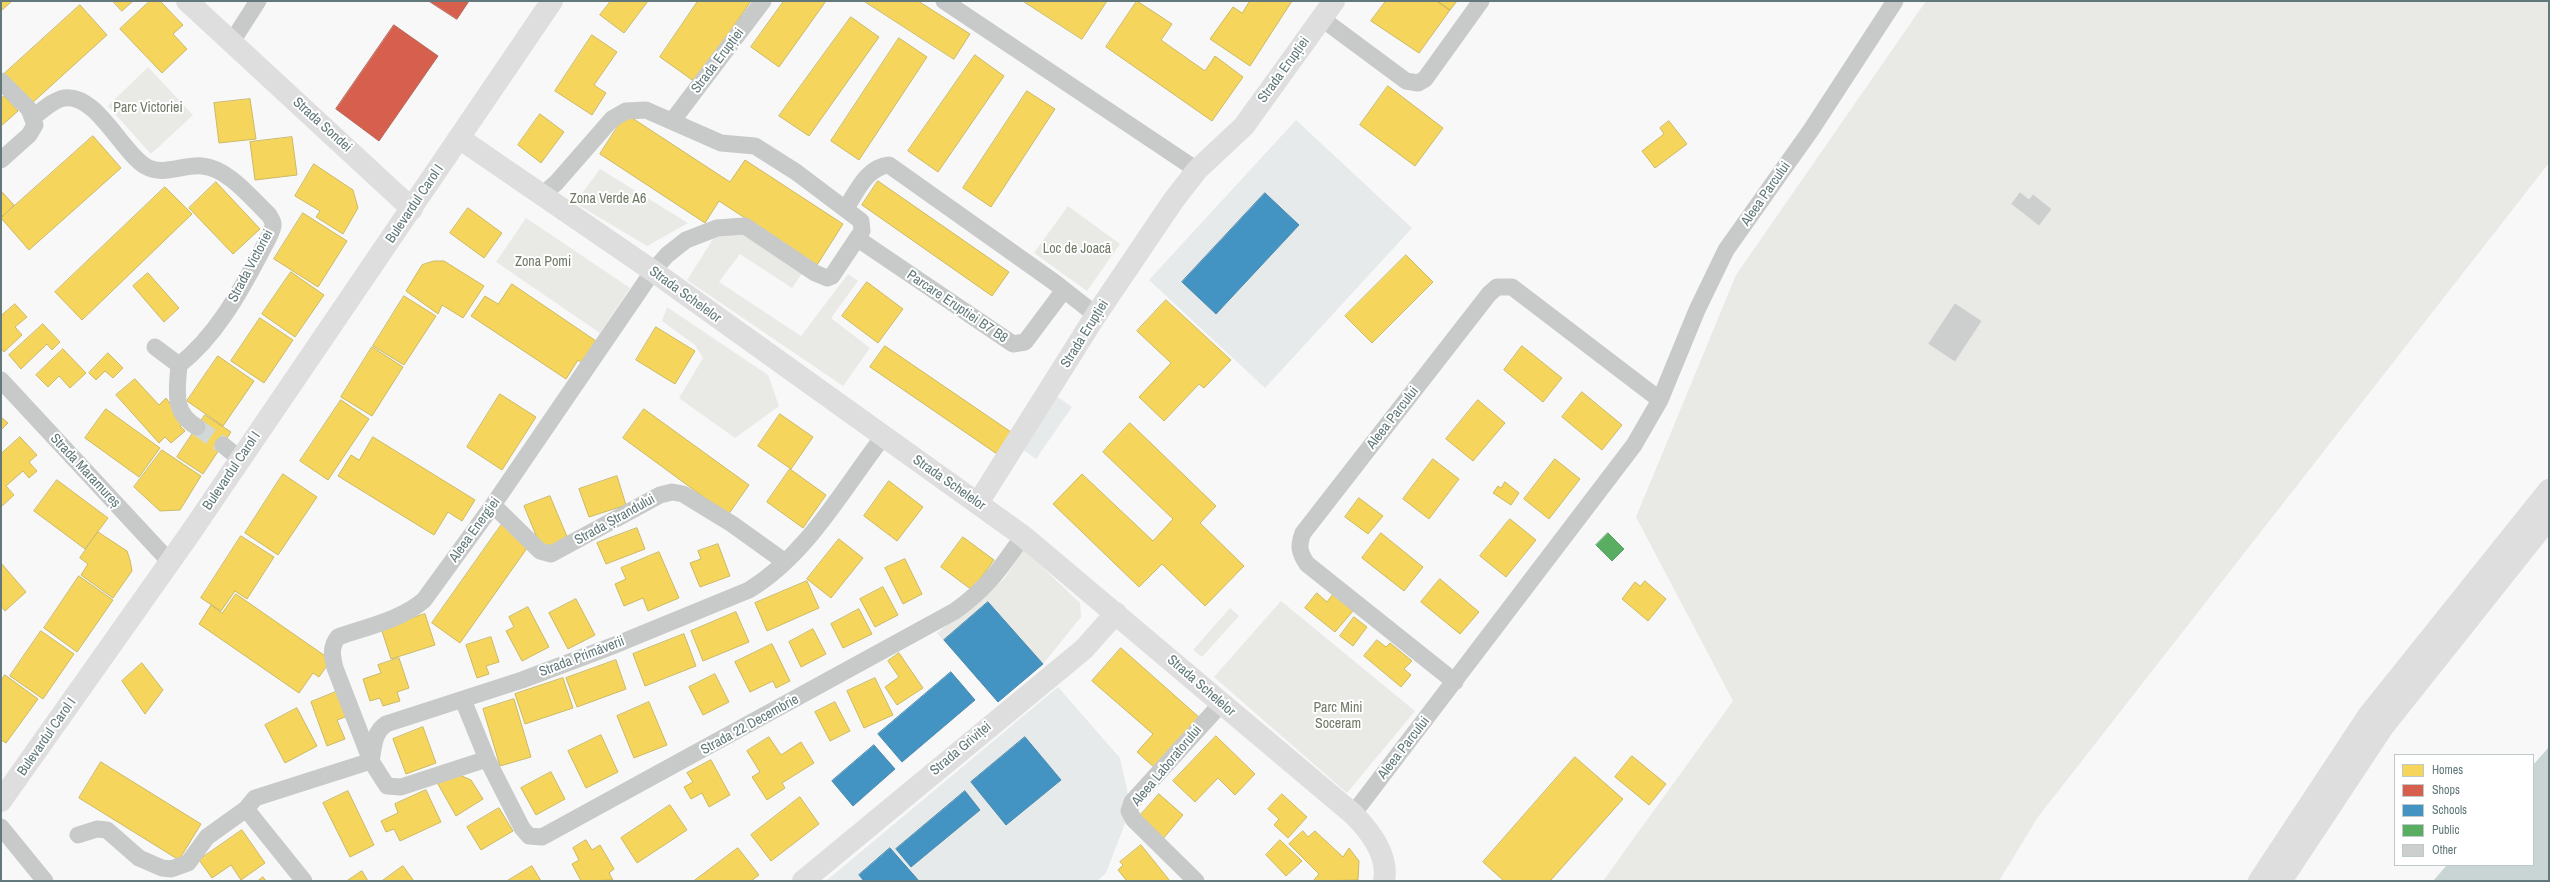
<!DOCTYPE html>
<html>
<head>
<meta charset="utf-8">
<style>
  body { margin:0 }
  #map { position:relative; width:2550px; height:882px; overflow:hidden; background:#f8f8f8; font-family:"Archivo Narrow",sans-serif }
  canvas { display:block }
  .frame { position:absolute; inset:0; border:2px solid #62787a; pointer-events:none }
  .legend { position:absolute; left:2394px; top:754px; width:140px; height:112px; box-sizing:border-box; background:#fff; border:1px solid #c0c9ca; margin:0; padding:5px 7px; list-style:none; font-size:12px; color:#62787a }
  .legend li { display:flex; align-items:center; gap:8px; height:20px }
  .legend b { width:20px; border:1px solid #c0c9ca }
</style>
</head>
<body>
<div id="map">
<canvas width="2550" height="882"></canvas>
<div class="frame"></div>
<ul class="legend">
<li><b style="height:11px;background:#f6d55c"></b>Homes</li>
<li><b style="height:11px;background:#d6604d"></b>Shops</li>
<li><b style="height:11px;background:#4393c3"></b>Schools</li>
<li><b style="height:11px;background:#5aae61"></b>Public</li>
<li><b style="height:11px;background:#cdcfcf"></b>Other</li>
</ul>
</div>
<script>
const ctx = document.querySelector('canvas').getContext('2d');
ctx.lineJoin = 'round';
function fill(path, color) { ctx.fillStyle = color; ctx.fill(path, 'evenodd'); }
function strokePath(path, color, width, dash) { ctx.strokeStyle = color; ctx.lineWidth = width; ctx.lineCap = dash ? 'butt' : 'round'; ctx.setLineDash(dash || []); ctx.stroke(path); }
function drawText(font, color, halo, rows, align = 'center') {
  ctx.font = font + ' "Archivo Narrow",sans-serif'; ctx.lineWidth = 4; ctx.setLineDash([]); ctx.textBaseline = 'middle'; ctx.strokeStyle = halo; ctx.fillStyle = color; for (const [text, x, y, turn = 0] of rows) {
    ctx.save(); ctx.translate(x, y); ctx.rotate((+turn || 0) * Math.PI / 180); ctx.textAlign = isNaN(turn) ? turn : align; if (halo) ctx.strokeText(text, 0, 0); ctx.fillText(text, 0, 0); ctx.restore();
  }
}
const built = new Path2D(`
  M 1296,120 L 1412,228 L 1265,388 L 1149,280 Z
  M 1055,395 L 1072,407 L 1036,459 L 1018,446 Z
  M 1058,687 L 1120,758 L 1131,808 L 1106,873 L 1097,881 L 826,881 Z`);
const green = new Path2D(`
  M 1926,1 L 2549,1 L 2549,163 L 2038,817 L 1999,881 L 1603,881 L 1733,701 L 1636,517 L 1736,275 Z
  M 148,67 L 193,115 L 151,154 L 108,106 Z
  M 600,169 L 688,223 L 647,246 L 575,203 Z
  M 1068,206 L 1120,244 L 1087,291 L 1034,253 Z
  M 526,218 L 630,288 L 600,333 L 496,262 Z
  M 738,230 L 803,272 L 792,288 L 740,254 L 719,282 L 801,336 L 848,274 L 858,281 L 831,318 L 870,348 L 843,386 L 687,280 L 715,236 Z
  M 667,307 L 768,375 L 779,406 L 735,438 L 679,398 L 703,358 L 695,345 L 662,321 Z
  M 1024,550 L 1080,603 L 1081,617 L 1043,664 L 998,702 L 937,633 L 1004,579 Z
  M 1281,601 L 1415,711 L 1347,793 L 1214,677 Z
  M 1230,608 L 1239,616 L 1202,657 L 1193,650 Z`);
const water = new Path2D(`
  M 2549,747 L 2549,881 L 2433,881 L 2447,865 L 2533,865 L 2533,765 Z`);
const homes = new Path2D(`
  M 1,1 L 12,1 L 1,11 Z
  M 113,1 L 133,1 L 122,11 Z
  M 150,1 L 160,1 L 183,25 L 173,34 L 187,49 L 162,73 L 120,29 Z
  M 611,1 L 648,1 L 624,33 L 600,15 Z
  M 698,1 L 751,1 L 695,82 L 660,57 Z
  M 784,1 L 826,1 L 779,67 L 751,47 Z
  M 864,1 L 918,1 L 970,34 L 954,59 Z
  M 1023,1 L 1107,1 L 1082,39 Z
  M 1137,1 L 1172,24 L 1161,40 L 1205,71 L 1215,56 L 1243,77 L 1212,121 L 1106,47 Z
  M 1250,1 L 1292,1 L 1250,66 L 1210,39 L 1233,7 L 1242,13 Z
  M 1386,1 L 1437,1 L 1450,10 L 1419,53 L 1371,21 Z
  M 1437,1 L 1457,1 L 1450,10 Z
  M 80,5 L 107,35 L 31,104 L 4,74 Z
  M 851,17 L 879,37 L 809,136 L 779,116 Z
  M 592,35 L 617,52 L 594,85 L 606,93 L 592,115 L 555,91 Z
  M 899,38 L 927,57 L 859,160 L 831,141 Z
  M 975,55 L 1004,76 L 938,172 L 908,151 Z
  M 1388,86 L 1443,128 L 1415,166 L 1360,125 Z
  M 1027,91 L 1055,109 L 991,207 L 963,188 Z
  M 4,96 L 18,111 L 1,126 L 1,99 Z
  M 250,99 L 256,139 L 219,143 L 214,103 Z
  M 540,114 L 564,132 L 541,163 L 518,145 Z
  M 626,114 L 730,182 L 745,160 L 843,224 L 817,265 L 719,201 L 705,223 L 600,154 Z
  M 1669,121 L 1687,144 L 1655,168 L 1642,151 L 1664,134 L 1660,128 Z
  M 93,136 L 121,168 L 29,250 L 1,218 Z
  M 292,137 L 297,175 L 255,180 L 250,142 Z
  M 314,164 L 353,190 L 358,208 L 343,234 L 316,217 L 320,211 L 295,196 Z
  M 878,181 L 1009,272 L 992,296 L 862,205 Z
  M 216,182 L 260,229 L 233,254 L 189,208 Z
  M 165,187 L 192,214 L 82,320 L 55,292 Z
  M 1,191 L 14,205 L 1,218 Z
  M 468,208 L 502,233 L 484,258 L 450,233 Z
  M 303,213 L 347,241 L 318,287 L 274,259 Z
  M 1406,255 L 1433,282 L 1372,343 L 1345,316 Z
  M 434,261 L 444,261 L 484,286 L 463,318 L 442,305 L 438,314 L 406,291 L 422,265 Z
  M 291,272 L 324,295 L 295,337 L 262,314 Z
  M 148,273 L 179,308 L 164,322 L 133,286 Z
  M 867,282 L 903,309 L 878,343 L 842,316 Z
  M 512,284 L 599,343 L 584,365 L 578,360 L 566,379 L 471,316 L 485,296 L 498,304 Z
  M 404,296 L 436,316 L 404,365 L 373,346 Z
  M 1166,300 L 1231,360 L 1204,388 L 1199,384 L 1164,421 L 1139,397 L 1171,363 L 1137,331 Z
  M 15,304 L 27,317 L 15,327 L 22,335 L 4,352 L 1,348 L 1,316 Z
  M 260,318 L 293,340 L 264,383 L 231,361 Z
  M 43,324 L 60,342 L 52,350 L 47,344 L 21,369 L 9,355 Z
  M 656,327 L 695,351 L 675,384 L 636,360 Z
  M 885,346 L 1011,432 L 997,454 L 870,367 Z
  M 1522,346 L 1562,378 L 1543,402 L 1504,370 Z
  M 372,347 L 403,367 L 372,416 L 341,397 Z
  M 63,349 L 86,373 L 70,388 L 59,376 L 48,387 L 36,375 Z
  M 108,353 L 123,368 L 113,378 L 105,371 L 96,380 L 89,373 Z
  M 218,356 L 254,381 L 223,426 L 187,401 Z
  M 135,379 L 159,405 L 166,398 L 184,423 L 180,426 L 185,431 L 171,443 L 165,437 L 159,443 L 116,395 Z
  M 1582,392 L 1622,425 L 1602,450 L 1562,417 Z
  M 500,394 L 536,417 L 502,470 L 467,447 Z
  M 341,400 L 369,419 L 328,480 L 300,461 Z
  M 1478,400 L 1505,423 L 1473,461 L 1446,439 Z
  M 106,409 L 160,448 L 139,477 L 85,438 Z
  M 644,409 L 749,485 L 728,515 L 623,438 Z
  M 780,414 L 813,437 L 791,469 L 758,446 Z
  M 205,415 L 231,432 L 203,474 L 177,457 Z
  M 1,417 L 8,423 L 1,430 Z
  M 1130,423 L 1216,506 L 1200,523 L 1244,566 L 1205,606 L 1162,564 L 1139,587 L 1053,504 L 1082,474 L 1153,541 L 1173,519 L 1103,452 Z
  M 20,437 L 37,455 L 29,462 L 37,471 L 29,478 L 23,471 L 6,486 L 14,495 L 1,507 L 1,454 Z
  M 373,437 L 475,500 L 462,521 L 448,512 L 434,535 L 338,476 L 351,455 L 359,460 Z
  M 162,450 L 201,476 L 180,510 L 160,511 L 134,487 Z
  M 1433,459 L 1459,479 L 1429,519 L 1403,499 Z
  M 1555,459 L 1580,479 L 1549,519 L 1524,499 Z
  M 790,469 L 826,495 L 803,528 L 767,502 Z
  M 283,474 L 317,497 L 278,555 L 245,533 Z
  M 617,476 L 626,505 L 589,517 L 579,489 Z
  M 57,480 L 108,518 L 85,549 L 34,511 Z
  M 889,481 L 923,507 L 897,541 L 864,516 Z
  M 1505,482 L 1519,493 L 1511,505 L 1493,493 L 1498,486 L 1501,488 Z
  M 550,496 L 568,539 L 542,550 L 524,506 Z
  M 1359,498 L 1383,516 L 1368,534 L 1345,517 Z
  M 1510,519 L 1536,540 L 1506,577 L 1480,556 Z
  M 502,524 L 530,544 L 460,643 L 432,623 Z
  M 637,528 L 645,549 L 606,564 L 597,543 Z
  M 98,532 L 127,551 L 130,560 L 132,571 L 113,598 L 81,575 L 88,564 L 80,558 Z
  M 1381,533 L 1423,567 L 1404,591 L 1362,558 Z
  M 241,536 L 274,557 L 247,599 L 235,591 L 221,611 L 201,598 Z
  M 963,537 L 994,560 L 972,590 L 941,567 Z
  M 839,539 L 863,558 L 831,598 L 807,579 Z
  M 718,544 L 730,576 L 700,587 L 690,563 L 701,559 L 698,551 Z
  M 659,552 L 679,598 L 648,611 L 643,598 L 624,606 L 615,584 L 626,579 L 621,568 Z
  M 905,559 L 922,594 L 903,604 L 885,568 Z
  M 1,563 L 26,592 L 5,611 L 1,606 Z
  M 79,576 L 113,600 L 77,652 L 44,628 Z
  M 1440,579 L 1479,612 L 1460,634 L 1421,602 Z
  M 807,581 L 819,608 L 767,631 L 755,603 Z
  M 1645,581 L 1666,599 L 1648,621 L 1622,599 L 1635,582 L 1640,586 Z
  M 883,587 L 898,615 L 875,627 L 860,599 Z
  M 1317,593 L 1327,602 L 1333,594 L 1353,611 L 1335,632 L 1305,608 Z
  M 236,594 L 331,660 L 319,677 L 313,673 L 299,693 L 199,624 L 211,605 L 222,613 Z
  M 576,599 L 595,635 L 568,649 L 549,613 Z
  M 528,607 L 549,647 L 522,661 L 506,631 L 514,627 L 509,617 Z
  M 859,609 L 872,634 L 843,648 L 831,624 Z
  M 736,612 L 749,642 L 703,661 L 691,631 Z
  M 425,614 L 435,645 L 391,659 L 381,628 Z
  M 1354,617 L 1367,627 L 1353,646 L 1340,636 Z
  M 813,629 L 826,654 L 801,667 L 789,642 Z
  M 41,631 L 74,654 L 43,699 L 10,676 Z
  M 684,634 L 696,666 L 645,686 L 633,654 Z
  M 491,637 L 499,662 L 486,666 L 489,674 L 477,678 L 466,645 Z
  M 1377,640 L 1386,647 L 1390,643 L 1412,661 L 1404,669 L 1411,675 L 1401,687 L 1364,656 Z
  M 772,644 L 790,681 L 776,688 L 773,681 L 750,692 L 735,662 Z
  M 1121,648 L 1200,718 L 1156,769 L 1137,752 L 1153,734 L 1092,681 Z
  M 899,653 L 923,688 L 897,705 L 885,687 L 899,677 L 888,661 Z
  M 399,658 L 409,688 L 397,692 L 400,701 L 383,706 L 380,698 L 370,701 L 363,679 L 381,673 L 378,665 Z
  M 616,660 L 626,689 L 577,707 L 566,678 Z
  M 142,663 L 163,690 L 145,714 L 122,681 Z
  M 715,674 L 729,702 L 703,715 L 689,687 Z
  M 5,675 L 38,699 L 6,743 L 1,740 L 1,681 Z
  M 563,678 L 573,708 L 525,724 L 515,694 Z
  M 875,678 L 893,715 L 864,728 L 847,691 Z
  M 338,691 L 348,716 L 337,720 L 345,739 L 327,746 L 311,702 Z
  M 514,699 L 531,757 L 500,766 L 483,709 Z
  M 649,702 L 667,745 L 634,758 L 617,716 Z
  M 835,702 L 850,731 L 830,741 L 815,712 Z
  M 297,708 L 317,746 L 285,763 L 265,725 Z
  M 423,727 L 436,763 L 406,774 L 393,739 Z
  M 601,735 L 618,772 L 586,788 L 568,751 Z
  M 1216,736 L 1255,774 L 1235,795 L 1218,778 L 1195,802 L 1173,781 Z
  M 769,737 L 781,755 L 801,742 L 814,763 L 782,783 L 785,788 L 767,800 L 752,777 L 760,772 L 747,751 Z
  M 1632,756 L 1666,784 L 1649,805 L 1615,777 Z
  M 1575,757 L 1623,799 L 1550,881 L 1504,881 L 1483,862 Z
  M 711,760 L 730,795 L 709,807 L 702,793 L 691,799 L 684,787 L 693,782 L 687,773 Z
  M 101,762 L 201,824 L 179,860 L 79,798 Z
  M 551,772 L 565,799 L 536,815 L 521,788 Z
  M 457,774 L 471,780 L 483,799 L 456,816 L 438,784 Z
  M 426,790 L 441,822 L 400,841 L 394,829 L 386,832 L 381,821 L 398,813 L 395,804 Z
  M 348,791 L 374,845 L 350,857 L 323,803 Z
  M 1159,794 L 1183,815 L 1162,840 L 1138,818 Z
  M 1282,794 L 1307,817 L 1288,838 L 1274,825 L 1279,819 L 1268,809 Z
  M 800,797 L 819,824 L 771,861 L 751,835 Z
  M 670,805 L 687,830 L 637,863 L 621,838 Z
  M 499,808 L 513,831 L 481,850 L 467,827 Z
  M 242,830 L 265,863 L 241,880 L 231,865 L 212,878 L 199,860 Z
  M 1303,831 L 1308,837 L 1315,831 L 1343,857 L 1349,848 L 1359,861 L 1358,880 L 1313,881 L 1319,874 L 1289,844 Z
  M 586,840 L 592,850 L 600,845 L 614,869 L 609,873 L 613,880 L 581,881 L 572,864 L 579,860 L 573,848 Z
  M 1280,840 L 1302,861 L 1286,876 L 1266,855 Z
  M 1141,845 L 1170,881 L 1127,881 L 1118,870 L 1123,865 L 1120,862 Z
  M 738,848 L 759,875 L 751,881 L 694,881 Z
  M 403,866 L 414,881 L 382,881 Z
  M 532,866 L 541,881 L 507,881 Z
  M 362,871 L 368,881 L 347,881 Z
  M 263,877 L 266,881 L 258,881 Z`);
const shops = new Path2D(`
  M 429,1 L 469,1 L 457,19 Z
  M 394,25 L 438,56 L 379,141 L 336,109 Z`);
const schools = new Path2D(`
  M 1265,193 L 1299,225 L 1216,314 L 1182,282 Z
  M 988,602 L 1043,664 L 998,702 L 944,640 Z
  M 951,672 L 975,700 L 902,762 L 878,734 Z
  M 1025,737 L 1061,780 L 1006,825 L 971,782 Z
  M 874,745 L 895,769 L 853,806 L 832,781 Z
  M 965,791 L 980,810 L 911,867 L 896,849 Z
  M 890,848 L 919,881 L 864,881 L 859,875 Z`);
const public = new Path2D(`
  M 1608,533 L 1624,549 L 1612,561 L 1596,545 Z`);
const building = new Path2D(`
  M 2020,192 L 2029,199 L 2033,194 L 2052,209 L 2039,226 L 2011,204 Z
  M 1955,303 L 1982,321 L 1955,362 L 1928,344 Z`);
const streetTunnel = new Path2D(`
  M 197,427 L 223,445`);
const street = new Path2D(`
  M 944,1 L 1197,170
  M 1321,18 L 1406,81 L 1418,83 L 1425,79 L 1481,1
  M 231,43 L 258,1
  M 1,81 L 29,109 L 35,125 L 29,135 L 1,160
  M 33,117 C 42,111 53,100 64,98 C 96,93 121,151 145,166 C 164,177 182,164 202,166 C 228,168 251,198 269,215 C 271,219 274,222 273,226 C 271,236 264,245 260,254 C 239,294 215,337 179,365 L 155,347
  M 673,120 L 763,1
  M 846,208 C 857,191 867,167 889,165 L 1054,282 L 1096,315
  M 858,239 L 1013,344 L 1025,342 L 1064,290
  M 179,365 C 177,390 172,413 197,427
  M 1,380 L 170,562
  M 223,445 L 240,459
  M 493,505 L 540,551 L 551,554 L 660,495 L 672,492 L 683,494 L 732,524 L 785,562
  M 1455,682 L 1307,564 C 1299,552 1298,546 1303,533 L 1489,294 L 1497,287 L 1512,287 L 1660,400
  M 463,700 L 487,759 L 522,828 L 529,836 L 542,837 L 955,611 C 986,589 1002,567 1023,536
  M 487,759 L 401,787 L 387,786 L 371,761 L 335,668 C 332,655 330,648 338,637 C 366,627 401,620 424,600 L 493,505 L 653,271 L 667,255 L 686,240 L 717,228 L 745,226 L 815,273 L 827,278 L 832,276 L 862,231 L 861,221 L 796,172 L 755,146 L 721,143 L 646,110 L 626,111 L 612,119 L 556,183 L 542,195
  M 371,761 C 374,747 373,733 386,724 L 522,680 L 615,645 L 749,590 C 807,555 842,490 883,437
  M 246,809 L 304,881
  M 1353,814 L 1634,445 L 1660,400 L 1697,310 L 1726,250 L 1811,130 L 1895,1
  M 1,827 L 45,881
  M 78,835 L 97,829 L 107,830 L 139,858 L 162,868 L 171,869 L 188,863 L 207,837 L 246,809 L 255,798 L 371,761
  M 1196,881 L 1134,820 L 1129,811 L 1132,802 L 1221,704`);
const secondary = new Path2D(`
  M 187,1 L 412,209
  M 459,138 L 653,271 L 1023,536 L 1353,814 C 1370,831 1389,855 1384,881
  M 978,503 L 1096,315 L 1173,201 L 1197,170 L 1244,126 L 1334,1
  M 803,881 L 1084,649 L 1116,613`);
const primary = new Path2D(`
  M 1,801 L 189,535 L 552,1`);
const highway = new Path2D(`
  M 2259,881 L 2368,716 L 2549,490
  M 2281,881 L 2383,727 L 2549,518`);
const streetNames = [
  ["Strada Erupției",718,61,-53],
  ["Strada Erupției",1284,70,-54],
  ["Strada Sondei",322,125,42],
  ["Aleea Parcului",1766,194,-55],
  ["Bulevardul Carol I",415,204,-56],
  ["Strada Victoriei",251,266,-62],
  ["Strada Schelelor",685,295,36],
  ["Parcare Eruptiei B7 B8",957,307,34],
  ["Strada Erupției",1085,334,-58],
  ["Aleea Parcului",1393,418,-52],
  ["Strada Maramureș",85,471,47],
  ["Bulevardul Carol I",232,471,-56],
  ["Strada Schelelor",949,483,35],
  ["Strada Ștrandului",615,520,-29],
  ["Aleea Energiei",475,530,-54],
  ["Strada Primăverii",582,657,-21],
  ["Strada Schelelor",1201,686,41],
  ["Strada 22 Decembrie",750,725,-29],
  ["Bulevardul Carol I",47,737,-55],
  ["Aleea Parcului",1404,748,-52],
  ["Strada Griviței",961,749,-40],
  ["Aleea Laboratorului",1167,766,-50]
];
const parkNames = [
  ["Parc Victoriei",148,108],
  ["Zona Verde A6",608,199],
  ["Loc de Joacă",1077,249],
  ["Zona Pomi",543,262],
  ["Parc Mini",1338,708],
  ["Soceram",1338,724]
];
fill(built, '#e7eaea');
fill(green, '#e9eae6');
fill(water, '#c9d5d4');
fill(homes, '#f6d55c');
strokePath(homes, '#cab965', 1);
fill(shops, '#d6604d');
strokePath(shops, '#b3675a', 1);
fill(schools, '#4393c3');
strokePath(schools, '#4c8bad', 1);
fill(public, '#5aae61');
strokePath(public, '#5c9e68', 1);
fill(building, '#cdcfcf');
strokePath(building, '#e8e8e8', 1);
strokePath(streetTunnel, '#d2d8d8', 17, [17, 8]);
strokePath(street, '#c8caca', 17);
strokePath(secondary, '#dedede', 22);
strokePath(primary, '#dedede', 22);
strokePath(highway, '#dedede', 22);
drawText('14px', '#62787a', '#fff', streetNames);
drawText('14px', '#6f7965', '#fff', parkNames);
</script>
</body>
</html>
